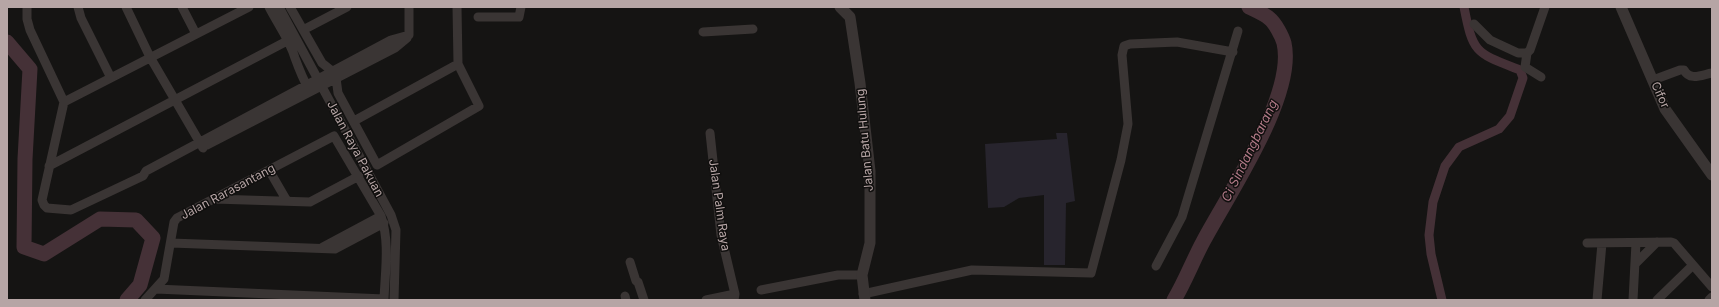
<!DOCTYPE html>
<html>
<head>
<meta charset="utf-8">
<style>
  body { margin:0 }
  #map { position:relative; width:1719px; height:307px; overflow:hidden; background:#151413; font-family:Inter,sans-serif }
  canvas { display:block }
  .frame { position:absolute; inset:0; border:8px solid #b6a5a5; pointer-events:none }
</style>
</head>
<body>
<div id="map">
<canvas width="1719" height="307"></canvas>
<div class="frame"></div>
</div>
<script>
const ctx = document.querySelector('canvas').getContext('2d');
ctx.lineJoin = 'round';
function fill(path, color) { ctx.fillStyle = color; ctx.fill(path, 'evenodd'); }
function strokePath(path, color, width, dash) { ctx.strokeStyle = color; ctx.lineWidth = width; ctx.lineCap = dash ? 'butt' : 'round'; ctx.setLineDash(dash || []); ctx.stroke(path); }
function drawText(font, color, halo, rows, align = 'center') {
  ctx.font = font + ' Inter,sans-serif'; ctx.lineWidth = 3; ctx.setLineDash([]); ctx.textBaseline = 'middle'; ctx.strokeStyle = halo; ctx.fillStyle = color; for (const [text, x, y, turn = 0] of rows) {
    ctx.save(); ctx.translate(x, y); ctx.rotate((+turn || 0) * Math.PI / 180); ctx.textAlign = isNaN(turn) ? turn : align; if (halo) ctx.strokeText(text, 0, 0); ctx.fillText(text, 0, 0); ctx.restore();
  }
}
const green = new Path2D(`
  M 1056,133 L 1067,133 L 1075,201 L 1066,203 L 1065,265 L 1044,265 L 1044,195 L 1019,198 L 1004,207 L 988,208 L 985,144 L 1057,139 Z`);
const canal = new Path2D(`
  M 1442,300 L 1431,254 L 1429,235 L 1433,202 L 1445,166 L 1459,147 L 1499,129 L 1510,116 L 1523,78 L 1520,70 C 1476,53 1473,54 1464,7`);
const river = new Path2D(`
  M 7,42 L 30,69 L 25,159 L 24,247 L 44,254 L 100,219 L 136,220 L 153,238 L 140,285 L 127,300
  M 1174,300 C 1186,280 1193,260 1204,240 C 1229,193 1296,95 1284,43 C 1282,36 1275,23 1270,19 C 1265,14 1255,10 1249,7`);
const minor = new Path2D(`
  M 27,7 L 27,19 L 30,30 L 64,102
  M 78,7 L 81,18 L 111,78
  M 126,7 L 150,57 L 203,148
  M 182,7 L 196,34
  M 269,7 C 277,23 290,40 295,58 C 299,69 303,79 309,90
  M 279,7 L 391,215 L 396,230 L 394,300
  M 290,7 L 322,63 L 332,71 L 336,78 L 338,93 L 377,165 L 479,106 L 458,64 L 457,7
  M 409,7 L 409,35
  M 478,17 L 519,17 L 521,7
  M 1474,24 L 1490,40 L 1518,53 L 1527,53 L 1530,50 L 1545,7
  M 303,30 L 347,7
  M 703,32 L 753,29
  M 1527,53 L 1525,67 L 1541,77
  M 1653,80 L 1680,70 L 1684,70 C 1690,81 1701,75 1712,73
  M 64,102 L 42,200 L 44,205 L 47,208 L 71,210 L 143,176 L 146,171 L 391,40 L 409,35
  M 64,102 L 249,7
  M 354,121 L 458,64
  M 710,133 L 721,235 L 735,294 L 734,300
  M 207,145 L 395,48 L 407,38
  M 49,166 L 287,41
  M 269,170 L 287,201
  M 214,199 L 310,202 L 359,176
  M 171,243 L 335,249 L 384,223
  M 1587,243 L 1671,242 L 1674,243 L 1712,287
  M 323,247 L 381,216
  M 630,262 L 636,281 L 638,282 L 644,300
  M 1635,264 L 1657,242
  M 1156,266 L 1182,217 L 1238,31
  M 156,289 L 384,299
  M 761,290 L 838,275 L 862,275
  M 863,294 L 972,270 L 1091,273 L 1121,160 L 1128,124 L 1122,55 L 1124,46 L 1130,44 L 1177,42 L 1233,52
  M 625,296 L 626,300
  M 145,300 L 164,279 L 174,222 L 177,218 L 334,136 L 381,216 C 390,242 385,272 384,300
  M 706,300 L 735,294
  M 1597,300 L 1602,243
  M 1633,300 L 1636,243
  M 1657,300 L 1693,265
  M 1709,300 L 1712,297`);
const tertiary = new Path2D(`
  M 840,7 L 850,17 L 860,83 L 870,171 L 870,243 L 862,275 L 865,300
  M 1621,7 L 1665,109 L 1712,175`);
const streetNames = [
  ["Cifor",1660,95,66],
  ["Jalan Batu Hulung",865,140,-95],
  ["Jalan Raya Pakuan",355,149,62],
  ["Jalan Rarasantang",228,192,-28],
  ["Jalan Palm Raya",719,205,82]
];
const waterNames = [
  ["Ci Sindangbarang",1250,151,-64]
];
fill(green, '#27242d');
strokePath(canal, '#453137', 9);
strokePath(river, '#453137', 15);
strokePath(minor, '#3a3534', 9);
strokePath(tertiary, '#3a3534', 11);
drawText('12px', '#b6a5a5', '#100f0e', streetNames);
drawText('italic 13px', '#b27a88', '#100f0e', waterNames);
</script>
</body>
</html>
